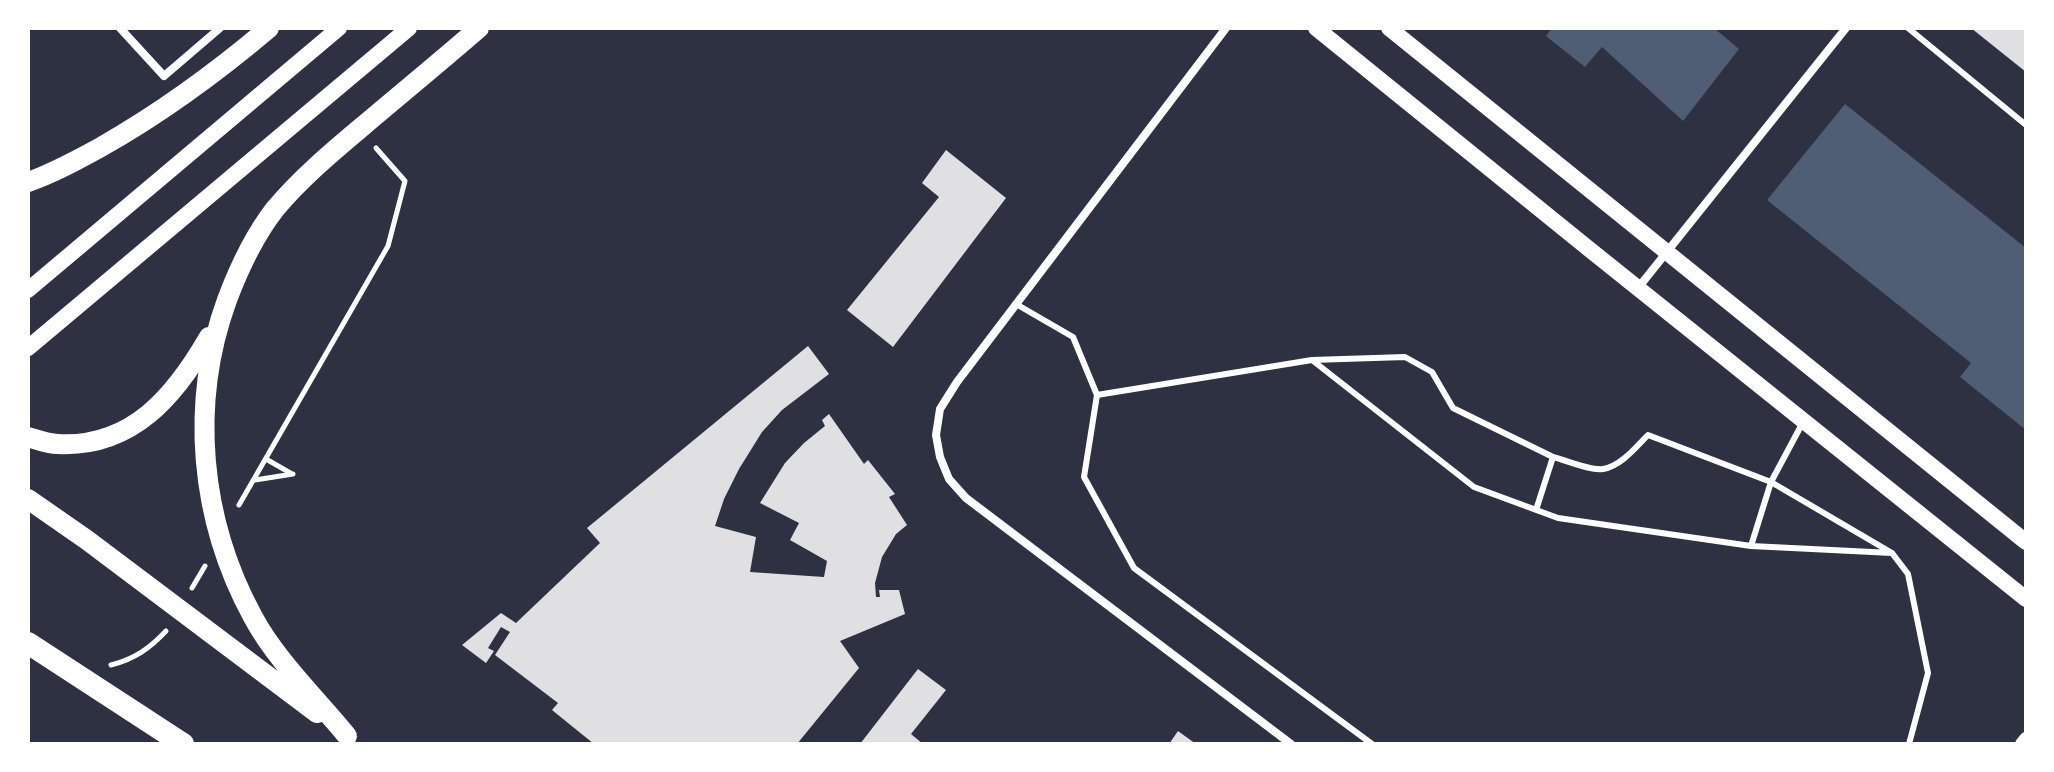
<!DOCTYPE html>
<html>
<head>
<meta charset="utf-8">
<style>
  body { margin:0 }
  #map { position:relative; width:2054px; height:772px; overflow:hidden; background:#2d3142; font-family:Jost,sans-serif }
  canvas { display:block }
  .frame { position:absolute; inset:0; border:30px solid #fff; pointer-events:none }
</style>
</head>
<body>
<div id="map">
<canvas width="2054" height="772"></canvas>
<div class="frame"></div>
</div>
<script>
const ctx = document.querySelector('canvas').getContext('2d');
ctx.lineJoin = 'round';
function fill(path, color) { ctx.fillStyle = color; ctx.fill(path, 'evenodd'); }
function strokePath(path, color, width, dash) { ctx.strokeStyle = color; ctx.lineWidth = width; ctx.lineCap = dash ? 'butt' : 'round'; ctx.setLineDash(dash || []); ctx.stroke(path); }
const water = new Path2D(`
  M 1552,28 L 1714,28 L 1739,49 L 1683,121 L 1602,47 L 1585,67 L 1546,36 Z
  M 1845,104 L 2026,248 L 2026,430 L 1960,377 L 1971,363 L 1767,200 Z`);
const building = new Path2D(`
  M 1971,28 L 2026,28 L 2026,72 Z
  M 946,150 L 1006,198 L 893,347 L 847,310 L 939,197 L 922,183 Z
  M 808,346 L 829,374 L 782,410 L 762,432 L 739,469 L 724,499 L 715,526 L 756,537 L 750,572 L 824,577 L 827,561 L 790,540 L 799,523 L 760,503 L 785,463 L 804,443 L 825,426 L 822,420 L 829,414 L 864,464 L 868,460 L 895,494 L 889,497 L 907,525 L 896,534 L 882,557 L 875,583 L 876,597 L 880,597 L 879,590 L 899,590 L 905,614 L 840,641 L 859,668 L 797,744 L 594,744 L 552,710 L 558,703 L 495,655 L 510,632 L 501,627 L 488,648 L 494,651 L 486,663 L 462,645 L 501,613 L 516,623 L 600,543 L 587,528 Z
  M 918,669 L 946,690 L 911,734 L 923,744 L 860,744 Z
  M 1178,731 L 1196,744 L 1169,744 Z`);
const path = new Path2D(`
  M 266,459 L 292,474
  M 255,480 L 293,474
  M 239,505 L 388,246 L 405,181 L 376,148
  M 192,588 L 205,566
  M 111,665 C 135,659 150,648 166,631`);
const service = new Path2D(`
  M 1908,28 L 2026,125
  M 1016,304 L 1073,337 L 1097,395 L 1312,360 L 1474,487 L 1558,518 L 1751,546 L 1771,482 L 1802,424
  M 1312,360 L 1405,357 L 1432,372 L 1453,408 L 1553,457 L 1536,510
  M 1097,395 L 1084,477 L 1134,568 L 1372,744
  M 1553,457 C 1566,460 1590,471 1603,469 C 1621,466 1636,447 1648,435 L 1771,482 L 1892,553
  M 1751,546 L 1892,553 L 1908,574 L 1928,673 L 1909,744`);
const minor = new Path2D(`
  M 120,28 L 164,76 L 220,28
  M 1226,28 L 957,382 L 940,409 L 936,435 L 940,457 L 949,479 L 966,498 L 1291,744
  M 1638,288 L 1846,28`);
const tertiary = new Path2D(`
  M 2022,744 L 2026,739`);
const secondary = new Path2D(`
  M 1316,28 L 1589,249 L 2026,599
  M 1389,28 L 2026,542
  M 28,290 L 339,28
  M 28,348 L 409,28`);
const primary = new Path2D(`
  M 28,182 C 54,173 77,160 101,147 C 161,113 217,72 269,28
  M 28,437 C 38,440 48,444 58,444 C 132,448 175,396 209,337
  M 28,499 L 87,540 L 317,713
  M 347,736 C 316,698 276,660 253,617 C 200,520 189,404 227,300 C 239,268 254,236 275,209 C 301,178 332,152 363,126 C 402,93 441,61 479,28`);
const trunk = new Path2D(`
  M 28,643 L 183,744`);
fill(water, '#4f5d75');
fill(building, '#e0e0e3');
strokePath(path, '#fff', 5);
strokePath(service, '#fff', 6);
strokePath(minor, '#fff', 8);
strokePath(tertiary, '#fff', 14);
strokePath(secondary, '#fff', 16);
strokePath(primary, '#fff', 20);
strokePath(trunk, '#fff', 22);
</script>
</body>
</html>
